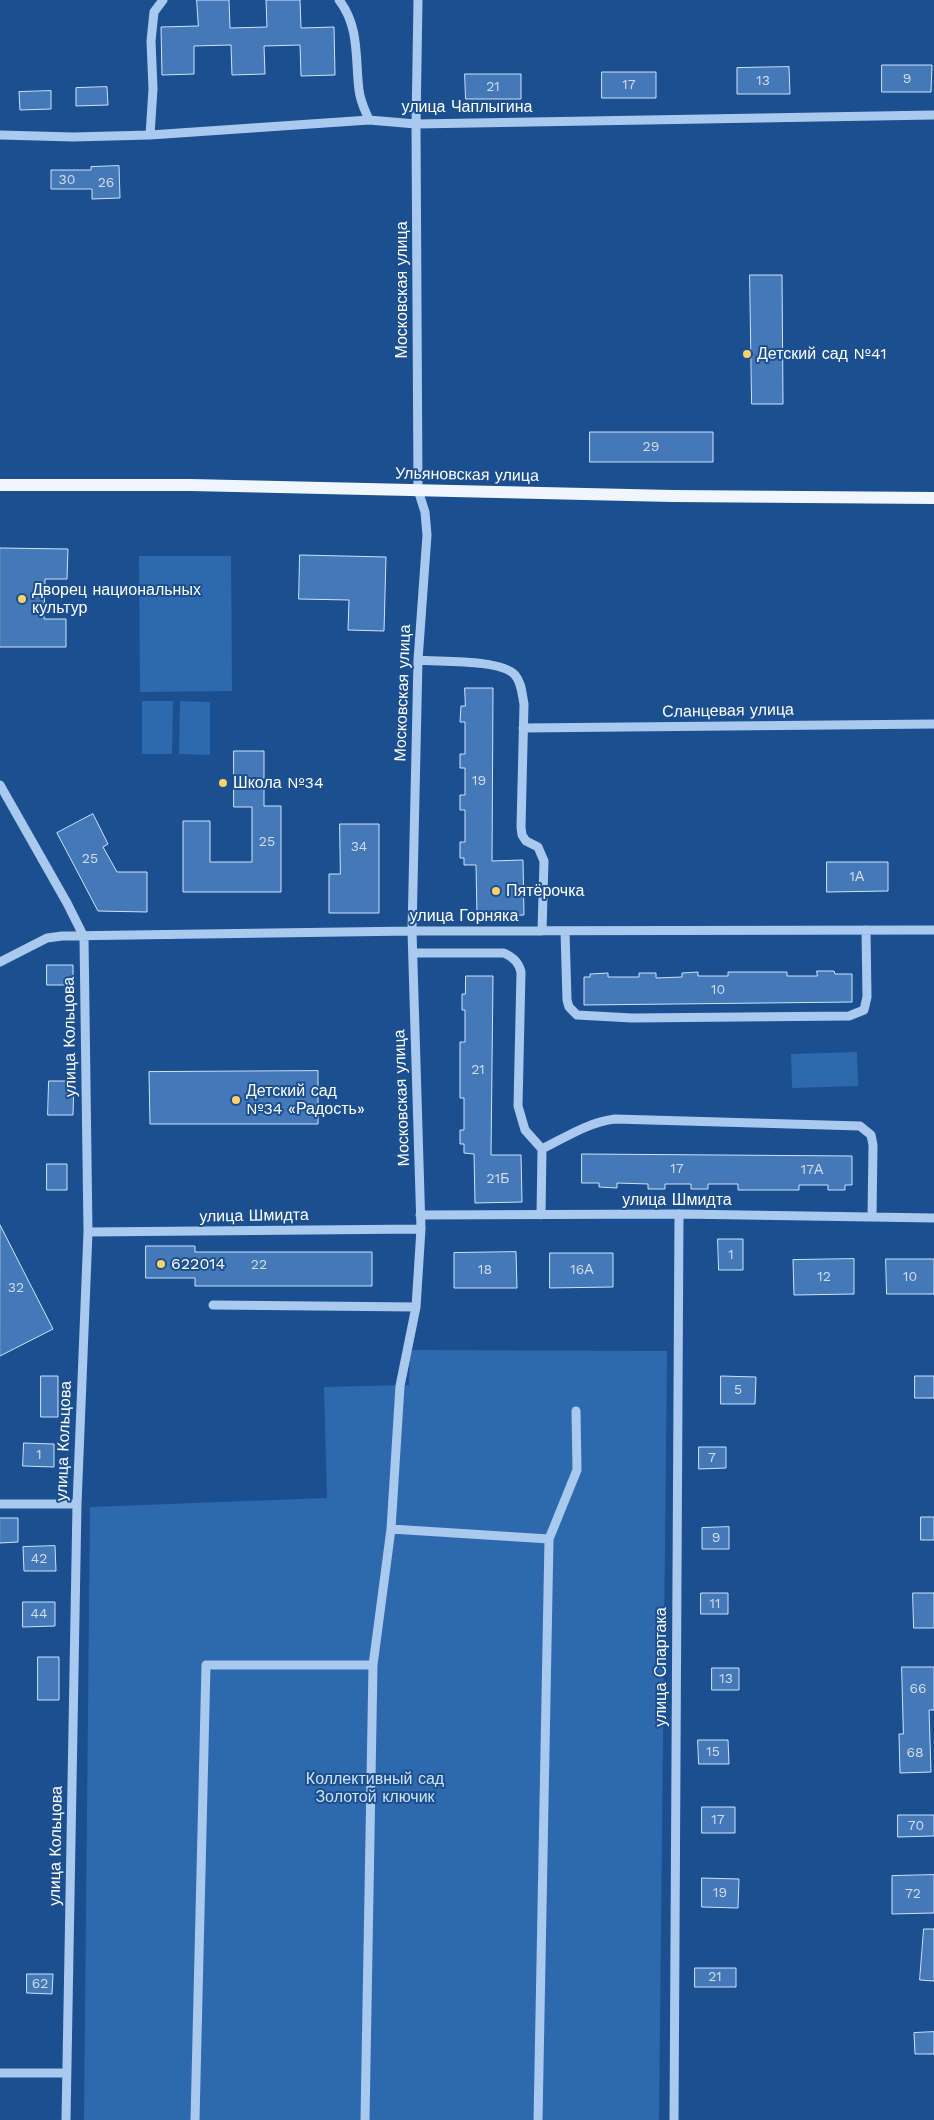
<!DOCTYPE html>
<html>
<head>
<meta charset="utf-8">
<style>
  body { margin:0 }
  canvas { display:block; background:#1b4f8f }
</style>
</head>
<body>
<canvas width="934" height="2120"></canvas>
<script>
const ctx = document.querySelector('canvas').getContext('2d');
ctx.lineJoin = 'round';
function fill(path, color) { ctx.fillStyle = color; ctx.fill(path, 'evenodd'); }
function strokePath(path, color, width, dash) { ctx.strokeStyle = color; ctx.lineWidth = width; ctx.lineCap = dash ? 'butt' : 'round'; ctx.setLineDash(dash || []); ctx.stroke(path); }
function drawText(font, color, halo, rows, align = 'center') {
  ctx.font = font + ' "Work Sans",sans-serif'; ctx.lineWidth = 4; ctx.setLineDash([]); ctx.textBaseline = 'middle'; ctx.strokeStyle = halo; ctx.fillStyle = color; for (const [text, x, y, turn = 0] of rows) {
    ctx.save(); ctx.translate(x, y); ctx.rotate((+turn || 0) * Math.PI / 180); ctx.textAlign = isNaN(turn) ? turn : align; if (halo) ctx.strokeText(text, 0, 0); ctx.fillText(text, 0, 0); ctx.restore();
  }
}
const green = new Path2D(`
  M 139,556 L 231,556 L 232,691 L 140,692 Z
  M 142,701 L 173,701 L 172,754 L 142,754 Z
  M 180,701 L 210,702 L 210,755 L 179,754 Z
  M 857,1052 L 858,1086 L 792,1088 L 791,1054 Z
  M 410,1350 L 667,1351 L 659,2120 L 84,2120 L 90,1507 L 327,1498 L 324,1387 L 409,1385 Z`);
const building = new Path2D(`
  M 197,0 L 229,0 L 230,28 L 267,27 L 266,0 L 300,0 L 301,28 L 334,27 L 335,75 L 301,76 L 300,45 L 264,46 L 265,74 L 232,75 L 231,45 L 194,46 L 194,74 L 162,75 L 161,27 L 198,26 Z
  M 882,65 L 932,65 L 931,92 L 882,92 Z
  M 789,67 L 790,94 L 737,94 L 737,68 Z
  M 602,72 L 656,72 L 656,98 L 602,98 Z
  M 465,74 L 521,74 L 521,99 L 466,99 Z
  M 107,87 L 108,105 L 76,106 L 76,88 Z
  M 51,91 L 51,109 L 20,110 L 19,92 Z
  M 119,166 L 120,198 L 92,199 L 92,189 L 51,189 L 51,170 L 91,170 L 91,167 Z
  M 750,275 L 782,275 L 783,404 L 752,404 Z
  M 590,432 L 713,432 L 713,462 L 590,462 Z
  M 0,548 L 68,549 L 67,579 L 45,579 L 44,619 L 66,619 L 66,647 L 0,647 Z
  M 300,555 L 386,557 L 384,631 L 348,630 L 349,600 L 299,599 Z
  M 465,688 L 493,688 L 492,861 L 523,860 L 524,915 L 477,916 L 476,865 L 464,865 L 464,858 L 460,858 L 460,842 L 465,842 L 465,810 L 460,810 L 460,795 L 465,795 L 465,768 L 460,768 L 460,754 L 465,754 L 465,722 L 460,722 L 461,706 L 465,706 Z
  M 234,751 L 264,751 L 264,806 L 281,806 L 281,892 L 183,892 L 183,821 L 210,821 L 210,862 L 252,862 L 252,807 L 234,807 Z
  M 93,814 L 108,844 L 103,847 L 117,872 L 147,872 L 147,912 L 98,911 L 57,833 Z
  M 340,824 L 379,824 L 379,913 L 329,913 L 329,874 L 340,874 Z
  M 827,862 L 888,862 L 888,891 L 827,892 Z
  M 47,965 L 73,965 L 73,985 L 47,985 Z
  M 817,971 L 834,971 L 835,974 L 852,974 L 852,1002 L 584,1005 L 584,977 L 590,977 L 590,974 L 608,973 L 608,977 L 639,977 L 639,973 L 656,973 L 656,978 L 682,977 L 682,973 L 698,972 L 698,976 L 728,976 L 728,972 L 787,972 L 787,976 L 817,976 Z
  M 466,976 L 493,976 L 491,1155 L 521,1155 L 522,1202 L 475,1203 L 474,1154 L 464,1153 L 464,1144 L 460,1144 L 460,1130 L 464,1130 L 464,1098 L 460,1098 L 460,1042 L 465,1042 L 465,1010 L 462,1010 L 462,994 L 465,994 Z
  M 318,1071 L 318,1124 L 150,1124 L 149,1072 Z
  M 49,1081 L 74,1081 L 73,1115 L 48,1115 Z
  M 582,1154 L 852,1156 L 852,1185 L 845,1185 L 845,1190 L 828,1190 L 828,1185 L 799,1185 L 799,1190 L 738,1190 L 738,1184 L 708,1184 L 708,1189 L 691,1189 L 691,1184 L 665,1184 L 665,1189 L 648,1189 L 648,1184 L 617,1183 L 617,1188 L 599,1187 L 599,1183 L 582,1183 Z
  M 47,1164 L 67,1164 L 67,1190 L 47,1190 Z
  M 0,1225 L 53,1329 L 0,1356 Z
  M 718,1239 L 743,1239 L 743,1270 L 719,1270 Z
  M 146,1246 L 195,1246 L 195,1252 L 372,1252 L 372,1286 L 195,1286 L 195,1278 L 146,1278 Z
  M 516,1252 L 517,1288 L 454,1288 L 454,1253 Z
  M 550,1253 L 613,1253 L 613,1287 L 550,1288 Z
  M 854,1259 L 854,1294 L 794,1295 L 793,1260 Z
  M 886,1259 L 934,1259 L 934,1294 L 887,1294 Z
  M 41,1376 L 58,1376 L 58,1417 L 41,1417 Z
  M 721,1376 L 756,1377 L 755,1404 L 721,1404 Z
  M 915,1376 L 934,1376 L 934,1398 L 915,1398 Z
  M 24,1443 L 54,1444 L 54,1467 L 23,1466 Z
  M 699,1447 L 726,1447 L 726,1468 L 699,1469 Z
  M 921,1517 L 934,1517 L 934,1540 L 921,1540 Z
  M 0,1518 L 18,1518 L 18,1542 L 0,1543 Z
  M 729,1527 L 729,1549 L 702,1549 L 702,1528 Z
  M 55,1546 L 56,1571 L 24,1571 L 23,1547 Z
  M 701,1593 L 728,1593 L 728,1614 L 701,1614 Z
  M 913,1593 L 934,1593 L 934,1628 L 914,1628 Z
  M 23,1602 L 55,1602 L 55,1626 L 23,1627 Z
  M 38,1657 L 59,1657 L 59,1700 L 38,1700 Z
  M 902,1667 L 934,1667 L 934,1710 L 929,1710 L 931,1772 L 900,1773 L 899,1734 L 903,1734 Z
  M 712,1668 L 739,1668 L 739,1690 L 712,1690 Z
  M 698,1740 L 728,1740 L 729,1764 L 699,1764 Z
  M 702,1807 L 735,1807 L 735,1833 L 702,1833 Z
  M 898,1815 L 934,1815 L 934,1836 L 898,1837 Z
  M 934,1875 L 934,1913 L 892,1914 L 892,1876 Z
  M 702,1878 L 739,1879 L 738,1908 L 702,1907 Z
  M 924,1929 L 934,1929 L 934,1981 L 920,1980 Z
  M 695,1968 L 736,1968 L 736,1987 L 695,1987 Z
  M 27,1974 L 53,1974 L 52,1994 L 27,1993 Z
  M 934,2032 L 934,2054 L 915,2054 L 914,2033 Z`);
const minor = new Path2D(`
  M 339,0 C 360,27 355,59 359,90 C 360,101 365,110 369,120
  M 0,135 L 73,137 L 150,135 L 369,120 L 416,124 L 934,115
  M 150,135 L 153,89 L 151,41 L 154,12 L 163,0
  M 418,660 C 440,662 501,659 515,675 C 522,683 522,695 524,704 L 521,827 L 522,835 L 526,841 L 538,847 L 544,861 L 542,931
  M 523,728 L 934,724
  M 0,785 L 67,903 L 84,937 L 88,1232 L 77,1504 L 66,2120
  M 565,931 L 567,1000 L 569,1007 L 577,1015 L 632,1018 L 849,1016 L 864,1010 L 867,997 L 866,930
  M 413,953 L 504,953 C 513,957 519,962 521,972 L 518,1106 L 525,1130 L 542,1149 L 541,1215
  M 0,962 L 47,938 L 62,936 L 412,931 L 934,930
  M 542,1149 C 566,1137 589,1122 615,1119 L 860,1126 L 871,1135 L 873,1145 L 872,1217
  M 420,1215 L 679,1214 L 934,1218
  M 88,1232 L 421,1229
  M 213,1305 L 416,1307
  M 0,1504 L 77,1504
  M 391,1529 L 549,1539
  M 0,2073 L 66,2073
  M 195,2120 L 206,1665 L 373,1665
  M 365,2120 L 373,1665 L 391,1529 L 400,1386 L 416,1307 L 421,1229 L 412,931 L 418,660 L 427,535 L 425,512 L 418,490 L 416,124 L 418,0
  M 538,2120 L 549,1539 L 577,1470 L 576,1411
  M 674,2120 L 679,1214`);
const major = new Path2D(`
  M 0,485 L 191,485 L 673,496 L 934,498`);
const markers = [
  [747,354,5,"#ffd166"],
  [22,599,5,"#ffd166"],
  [223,783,5,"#ffd166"],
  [496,891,5,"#ffd166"],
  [236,1100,5,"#ffd166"],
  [161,1264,5,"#ffd166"]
];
const numberNames = [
  ["9",907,79],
  ["13",763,81],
  ["17",629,85],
  ["21",493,87],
  ["30",67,180],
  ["26",106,183],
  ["29",651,447],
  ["19",479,781],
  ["25",267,842],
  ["34",359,847],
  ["25",90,859],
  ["1А",857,877],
  ["10",718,990],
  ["21",478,1070],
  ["17",677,1169],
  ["17А",812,1170],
  ["21Б",498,1179],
  ["1",731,1255],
  ["22",259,1265],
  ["18",485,1270],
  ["16А",582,1270],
  ["12",824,1277],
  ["10",910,1277],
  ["32",16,1288],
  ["5",738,1390],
  ["1",39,1455],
  ["7",712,1458],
  ["9",716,1538],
  ["42",39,1559],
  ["11",715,1604],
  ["44",39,1614],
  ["13",726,1679],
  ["66",918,1689],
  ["15",713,1752],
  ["68",915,1753],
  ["17",718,1820],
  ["70",916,1826],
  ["19",720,1893],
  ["72",913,1894],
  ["21",715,1977],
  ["62",40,1984]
];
const streetNames = [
  ["улица Чаплыгина",467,107],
  ["Московская улица",402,290,-90],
  ["Ульяновская улица",467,475,1],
  ["Московская улица",403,693,-88],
  ["Сланцевая улица",728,711,-1],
  ["улица Горняка",464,916],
  ["улица Кольцова",70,1037,-91],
  ["Московская улица",402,1098,-92],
  ["улица Шмидта",677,1200],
  ["улица Шмидта",254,1216,-1],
  ["улица Кольцова",64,1441,-88],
  ["улица Спартака",661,1667,-90],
  ["улица Кольцова",56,1846,-89]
];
const poiNames = [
  ["Детский сад №41",757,354],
  ["Дворец национальных",32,590],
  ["культур",32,608],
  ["Школа №34",233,783],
  ["Пятёрочка",506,891],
  ["Детский сад",246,1091],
  ["№34 «Радость»",246,1109],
  ["622014",171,1264]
];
const parkNames = [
  ["Коллективный сад",375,1779],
  ["Золотой ключик",375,1797]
];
fill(green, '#2e69ad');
fill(building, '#4478b7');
strokePath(building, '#cfe3fa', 1);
strokePath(minor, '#a9c9ee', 9);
strokePath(major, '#f0f6ff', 12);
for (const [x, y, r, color] of markers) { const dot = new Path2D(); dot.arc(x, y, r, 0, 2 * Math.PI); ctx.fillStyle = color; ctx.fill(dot); strokePath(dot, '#1b4f8f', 2); }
drawText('14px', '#d0dded', null, numberNames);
drawText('16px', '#fff', '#1b4f8f', streetNames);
drawText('16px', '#fff', '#1b4f8f', poiNames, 'left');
drawText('16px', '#cfe3fa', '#1b4f8f', parkNames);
</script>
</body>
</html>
